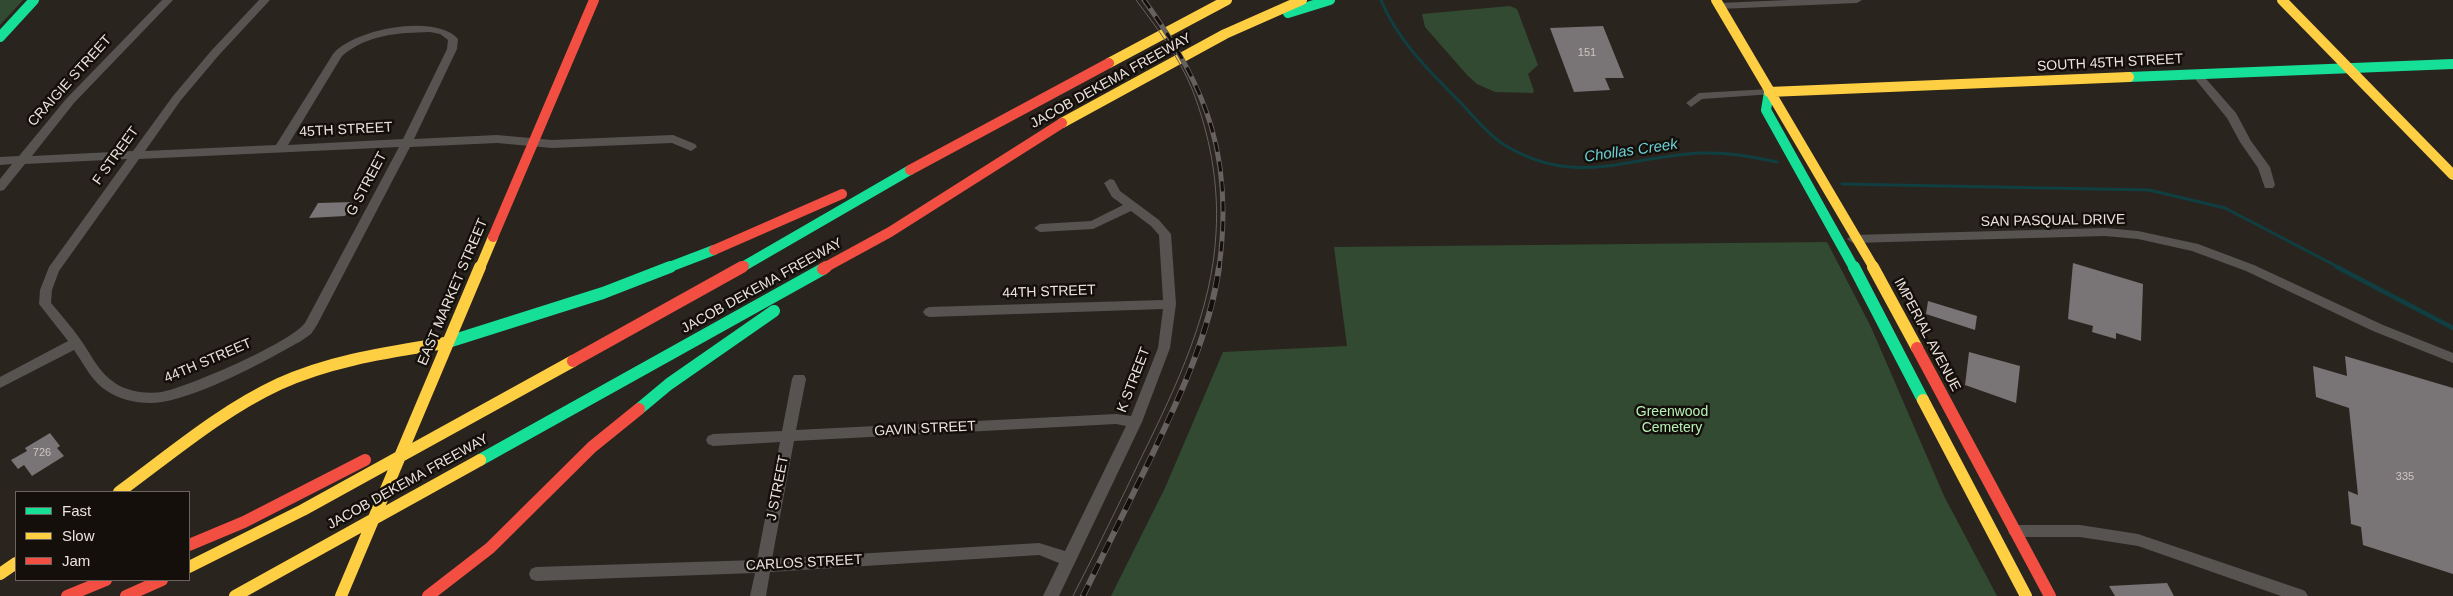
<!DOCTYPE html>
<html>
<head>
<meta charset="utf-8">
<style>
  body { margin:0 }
  #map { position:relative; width:2453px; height:596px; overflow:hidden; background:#2a241f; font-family:Arial,sans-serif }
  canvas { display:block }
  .legend { position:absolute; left:15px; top:491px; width:175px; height:90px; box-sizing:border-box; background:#140f0a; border:1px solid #6a635e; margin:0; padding:6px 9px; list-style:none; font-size:15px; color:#eae2db }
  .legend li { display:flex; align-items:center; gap:10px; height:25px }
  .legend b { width:25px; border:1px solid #6a635e }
</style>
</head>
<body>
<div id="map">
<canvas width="2453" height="596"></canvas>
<ul class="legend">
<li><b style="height:6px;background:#16e098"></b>Fast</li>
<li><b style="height:6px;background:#ffcf43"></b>Slow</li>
<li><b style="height:6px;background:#f24e42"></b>Jam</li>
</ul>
</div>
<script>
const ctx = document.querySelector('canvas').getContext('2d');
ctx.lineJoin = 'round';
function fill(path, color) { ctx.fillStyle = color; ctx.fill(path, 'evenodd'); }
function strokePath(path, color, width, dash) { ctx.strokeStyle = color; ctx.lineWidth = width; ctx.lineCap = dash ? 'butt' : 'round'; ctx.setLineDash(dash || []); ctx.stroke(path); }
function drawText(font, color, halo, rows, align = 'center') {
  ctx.font = font + ' Arial,sans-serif'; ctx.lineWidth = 5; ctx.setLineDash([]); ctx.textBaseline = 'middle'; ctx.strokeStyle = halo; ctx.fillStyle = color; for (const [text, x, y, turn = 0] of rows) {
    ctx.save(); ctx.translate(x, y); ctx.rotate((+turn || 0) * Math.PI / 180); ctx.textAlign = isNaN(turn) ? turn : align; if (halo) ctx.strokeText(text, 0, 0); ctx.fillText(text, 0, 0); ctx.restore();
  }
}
const green = new Path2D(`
  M 0,0 L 23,0 L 0,25 Z
  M 1510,6 L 1517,9 L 1538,65 L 1528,74 L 1534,91 L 1533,93 L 1495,92 L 1477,84 L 1468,76 L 1425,27 L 1422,14 Z
  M 1827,242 L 1871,327 L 1944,496 L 1997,596 L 1111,596 L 1165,488 L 1223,352 L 1347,346 L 1334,247 Z`);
const streamFar1 = new Path2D(`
  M 1381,0 C 1396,38 1428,70 1457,99 C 1471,113 1486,133 1503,144 C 1575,189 1627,156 1702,153 C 1728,152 1752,157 1777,162
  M 1842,184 L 2149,190 L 2225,208 L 2340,268`);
const stream = new Path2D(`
  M 2337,267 L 2453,328`);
const building = new Path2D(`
  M 1603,26 L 1624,78 L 1605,78 L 1610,90 L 1574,92 L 1550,28 Z
  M 353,202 L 345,216 L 309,218 L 318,203 Z
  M 2073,263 L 2143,284 L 2141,341 L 2116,333 L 2116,339 L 2092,332 L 2093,326 L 2068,319 Z
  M 1928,301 L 1977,316 L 1975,330 L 1926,314 Z
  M 1969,352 L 2020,366 L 2016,403 L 1965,385 Z
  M 2345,356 L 2453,388 L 2453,574 L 2363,545 L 2361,527 L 2351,524 L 2348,491 L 2358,495 L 2349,408 L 2316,397 L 2313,366 L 2347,376 Z
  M 50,433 L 60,446 L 57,448 L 64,456 L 32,476 L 24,465 L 18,469 L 11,460 L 27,451 L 25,448 Z
  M 2167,583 L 2174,596 L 2115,596 L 2109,586 Z`);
const street = new Path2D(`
  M 162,0 L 173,0 L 74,103 L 32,156 L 133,151 L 173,96 L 211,51 L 259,0 L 270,0 L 219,55 L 181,100 L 145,151 L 276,145 L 333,54 C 353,29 436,13 458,39 L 457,49 L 414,139 L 497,135 L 552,140 L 673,135 L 695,144 L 697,147 L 691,151 L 672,143 L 552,148 L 497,143 L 410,147 L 317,325 L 311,334 L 301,341 C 264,362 203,395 162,402 C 144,405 122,401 107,391 C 92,382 84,364 74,350 L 0,388 L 0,377 L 68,341 L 39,304 L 40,290 L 49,267 L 127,159 L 25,164 L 4,190 L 0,191 L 0,179 L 12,164 L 0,165 L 0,157 L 19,156 L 66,99 ZM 430,32 L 440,34 L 448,40 L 447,49 L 403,139 L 288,145 L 342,56 C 368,34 398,33 430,32 ZM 399,147 L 305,323 C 288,344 190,386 162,392 C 147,394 128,392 115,383 C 99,373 91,354 80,339 C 71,326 61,315 51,303 L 52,290 L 59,271 L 139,159 Z
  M 1788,0 L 1862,0 L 1857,3 L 1719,9 L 1714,6 L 1719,3 Z
  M 2196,71 L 2200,72 L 2236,113 L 2251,141 L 2270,167 L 2275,185 L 2273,188 L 2265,188 L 2258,168 L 2240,142 L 2227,118 L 2191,74 Z
  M 1769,89 L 1774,92 L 1773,94 L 1702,99 L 1691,107 L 1686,103 L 1699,93 Z
  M 1110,179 L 1114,180 L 1120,191 L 1159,220 L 1171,234 L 1176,304 L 1170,348 L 1142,422 L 1059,596 L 1043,596 L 1059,563 L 1039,555 L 770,572 L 766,596 L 750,596 L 755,573 L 536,581 L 531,579 L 529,574 L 531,569 L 536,567 L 757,560 L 780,442 L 713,446 L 708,444 L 706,440 L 708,436 L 713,434 L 782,431 L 792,379 L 794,375 L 804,375 L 806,379 L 796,430 L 1116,414 L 1131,416 L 1158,348 L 1163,309 L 929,317 L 925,315 L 923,312 L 925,309 L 929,307 L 1163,300 L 1159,235 L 1151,226 L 1131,211 L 1093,229 L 1040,232 L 1034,228 L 1040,224 L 1091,221 L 1123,205 L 1112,197 L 1104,183 ZM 1116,424 L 1126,426 L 1065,551 L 1039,543 L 772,559 L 794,441 Z
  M 2105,228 L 2138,231 L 2198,244 L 2254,265 L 2383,325 L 2453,353 L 2453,363 L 2373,331 L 2246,271 L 2192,251 L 2138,239 L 2105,236 L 1853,243 L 1847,239 L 1853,235 Z
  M 2015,525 L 2080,525 L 2138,534 L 2300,589 L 2305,591 L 2308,596 L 2281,596 L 2138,546 L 2080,537 L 2015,537 L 2010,535 L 2008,531 L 2010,527 Z`);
const fastFar1 = new Path2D(`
  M 1288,13 L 1330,0
  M 0,37 L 34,0
  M 2129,77 L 2453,64
  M 1769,92 L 1766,110 L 1854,268
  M 744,266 L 910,170
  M 667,268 L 714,250`);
const fast = new Path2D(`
  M 1854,267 L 1923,400
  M 445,343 L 603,293 L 670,267
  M 639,409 L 669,384 L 774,311
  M 480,460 L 823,269`);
const slowFar1 = new Path2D(`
  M 1716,0 L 1874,268
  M 2282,0 L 2453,175
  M 1109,63 L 1227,0
  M 1769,92 L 2129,77
  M 1062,123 L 1225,34 L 1302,0
  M 480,268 L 493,237`);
const slow = new Path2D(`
  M 1873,267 L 1917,348
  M 1923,400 L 2026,596
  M 119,492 C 171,454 221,411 279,384 C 331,360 390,352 445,343
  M 189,567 L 303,510 L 573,361
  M 0,574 L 16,563
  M 235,596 L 480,460
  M 341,596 L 480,267`);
const jamFar1 = new Path2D(`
  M 910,170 L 1109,63
  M 493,237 L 594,0
  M 714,250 L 842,194
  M 740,268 L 744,266
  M 824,268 L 890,232 L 1062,123`);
const jam = new Path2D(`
  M 823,269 L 826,267
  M 1917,348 L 2050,596
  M 573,361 L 742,267
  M 189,545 L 244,522 L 365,460
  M 67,596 L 106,580
  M 126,596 L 162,580
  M 428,596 L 490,548 L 592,447 L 639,409`);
const tram = new Path2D(`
  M 1073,596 C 1097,549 1120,502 1143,454 C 1177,385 1212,311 1216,233 C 1219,184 1210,135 1192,89 C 1179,57 1157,28 1136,0`);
const railFar1 = new Path2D(`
  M 1144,0 C 1208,88 1234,159 1219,268`);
const rail = new Path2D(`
  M 1083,596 C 1106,548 1130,501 1153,453 C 1181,394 1210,332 1219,267`);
const numberNames = [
  ["151",1587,53],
  ["726",42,453],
  ["335",2405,477]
];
const streetNames = [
  ["SOUTH 45TH STREET",2110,63,-3],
  ["CRAIGIE STREET",70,81,-48],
  ["JACOB DEKEMA FREEWAY",1111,81,-29],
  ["45TH STREET",346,130,-3],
  ["F STREET",116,156,-54],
  ["G STREET",367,184,-62],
  ["SAN PASQUAL DRIVE",2053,221,-1],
  ["JACOB DEKEMA FREEWAY",762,286,-29],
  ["EAST MARKET STREET",453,292,-67],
  ["44TH STREET",1049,292,-2],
  ["IMPERIAL AVENUE",1927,335,62],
  ["44TH STREET",208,361,-23],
  ["K STREET",1134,380,-69],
  ["GAVIN STREET",925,429,-3],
  ["JACOB DEKEMA FREEWAY",408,482,-29],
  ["J STREET",778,488,-79],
  ["CARLOS STREET",804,563,-3]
];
const parkNames = [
  ["Greenwood",1672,412],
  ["Cemetery",1672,428]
];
const waterNames = [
  ["Chollas Creek",1631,151,-8]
];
fill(green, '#324a31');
strokePath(streamFar1, '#103f41', 3);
strokePath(stream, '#103f41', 4.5);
fill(building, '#797475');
fill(street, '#565351');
strokePath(fastFar1, '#16e098', 10);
strokePath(fast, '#16e098', 12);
strokePath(slowFar1, '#ffcf43', 10);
strokePath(slow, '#ffcf43', 12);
strokePath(jamFar1, '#f24e42', 10);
strokePath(jam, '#f24e42', 12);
strokePath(tram, '#66605f', 1);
strokePath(railFar1, '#66605f', 5);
strokePath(rail, '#66605f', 6);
strokePath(railFar1, '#140f0a', 3, [10]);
strokePath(rail, '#140f0a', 4.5, [12]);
drawText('11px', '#cec6c2', null, numberNames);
drawText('14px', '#eae2db', '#140f0a', streetNames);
drawText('14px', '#b7f1b8', '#140f0a', parkNames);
drawText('italic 15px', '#6ad1d6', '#140f0a', waterNames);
</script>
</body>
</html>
